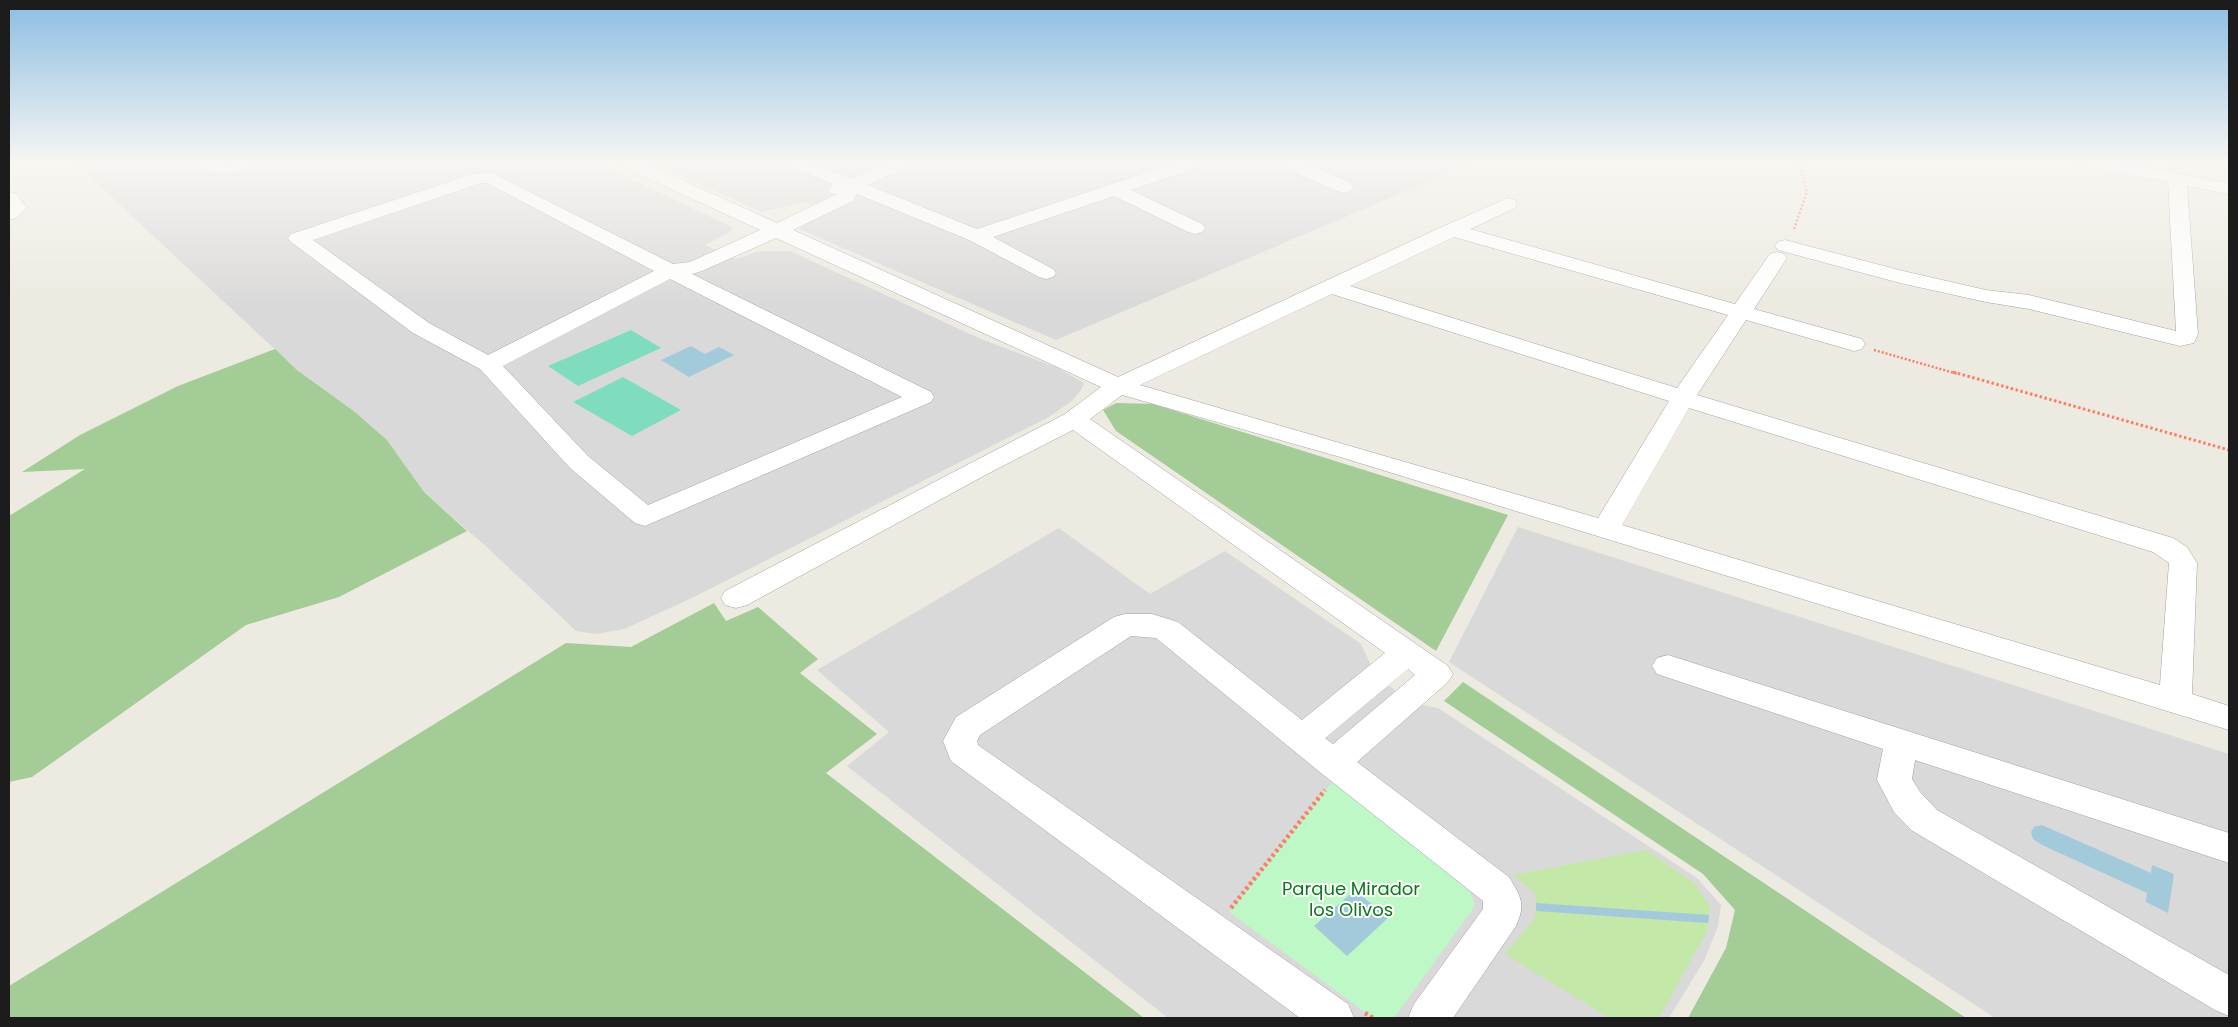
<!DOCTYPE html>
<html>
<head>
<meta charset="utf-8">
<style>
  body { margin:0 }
  #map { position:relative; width:2238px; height:1027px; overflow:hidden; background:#edeae1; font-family:Poppins,sans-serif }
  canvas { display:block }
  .frame { position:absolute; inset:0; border:10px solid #1c1c1c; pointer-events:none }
</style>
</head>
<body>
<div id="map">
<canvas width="2238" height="1027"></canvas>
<div class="frame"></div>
</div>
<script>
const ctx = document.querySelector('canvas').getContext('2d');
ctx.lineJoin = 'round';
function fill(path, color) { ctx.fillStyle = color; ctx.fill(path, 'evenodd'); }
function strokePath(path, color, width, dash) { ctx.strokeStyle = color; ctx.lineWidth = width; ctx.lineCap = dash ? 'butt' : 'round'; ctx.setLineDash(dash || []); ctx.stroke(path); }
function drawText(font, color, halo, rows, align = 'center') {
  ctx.font = font + ' Poppins,sans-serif'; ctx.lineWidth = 4; ctx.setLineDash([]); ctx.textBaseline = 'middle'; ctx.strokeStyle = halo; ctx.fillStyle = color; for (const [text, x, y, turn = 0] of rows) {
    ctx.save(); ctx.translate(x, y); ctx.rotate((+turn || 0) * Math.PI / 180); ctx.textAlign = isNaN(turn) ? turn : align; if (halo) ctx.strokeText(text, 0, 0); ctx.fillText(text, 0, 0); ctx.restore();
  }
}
const residential = new Path2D(`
  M 73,161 L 592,161 L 732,227 L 730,232 L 705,245 L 724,254 L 736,259 L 759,251 L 790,251 L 981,339 L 1058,368 L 1084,383 L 1081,390 L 1072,401 L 1047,418 L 694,597 L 624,629 L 597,634 L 576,631 L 490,550 L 424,492 L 387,440 L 355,412 L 297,370 Z
  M 649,161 L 1477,161 L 1056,340 L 799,229 L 821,210 L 805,202 L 761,212 Z
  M 2155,161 L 2229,161 L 2229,171 L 2204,166 L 2202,171 Z
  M 1518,527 L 2229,754 L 2229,1018 L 1995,1018 L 1449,662 Z
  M 1059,528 L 1150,594 L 1225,551 L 1361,644 L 1377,678 L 1416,704 L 1438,708 L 1697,878 L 1721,905 L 1718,926 L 1705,959 L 1669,1018 L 1168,1018 L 847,766 L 889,732 L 817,670 Z`);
const grass = new Path2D(`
  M 1646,850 L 1694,883 L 1710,906 L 1707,931 L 1659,1018 L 1609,1018 L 1505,954 L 1535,918 L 1536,894 L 1513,875 Z`);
const forest = new Path2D(`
  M 275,349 L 297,370 L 355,412 L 387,440 L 424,492 L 467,531 L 339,597 L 246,625 L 32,777 L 9,782 L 9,516 L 85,469 L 22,472 L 80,435 L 178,386 Z
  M 1116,403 L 1153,404 L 1508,515 L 1436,651 L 1116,431 L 1103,410 Z
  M 714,603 L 726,621 L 758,607 L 818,659 L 800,673 L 877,734 L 826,773 L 1144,1018 L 9,1018 L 9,986 L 566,643 L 631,647 Z
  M 1463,682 L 1966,1018 L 1688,1018 L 1726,948 L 1735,910 L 1703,874 L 1444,701 Z`);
const park = new Path2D(`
  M 1333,781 L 1470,891 L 1475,906 L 1394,1018 L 1373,1018 L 1229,912 Z`);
const pitch = new Path2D(`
  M 631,330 L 661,348 L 578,386 L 548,366 Z
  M 623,377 L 681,410 L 632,436 L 573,402 Z`);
const water = new Path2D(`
  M 691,346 L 705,354 L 719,347 L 734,355 L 689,377 L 661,360 Z
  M 2042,825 L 2151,873 L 2152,865 L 2174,874 L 2168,913 L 2146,902 L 2147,893 L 2042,845 L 2033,839 L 2031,832 L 2034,827 Z
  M 1355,890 L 1388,918 L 1347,956 L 1314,926 Z
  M 1536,903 L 1709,915 L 1708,923 L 1536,911 Z`);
const pathFar2 = new Path2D(`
  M 1794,229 L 1807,192 L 1799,161
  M 1874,350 L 1958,374`);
const pathFar1 = new Path2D(`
  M 1953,372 L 2229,450`);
const path = new Path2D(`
  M 1231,908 L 1325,790
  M 1365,1013 L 1373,1018`);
const minor = new Path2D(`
  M 193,161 L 214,161 L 218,163 L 256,161 C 245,176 205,178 193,161 Z
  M 616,161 L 640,161 L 777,223 L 837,194 L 830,193 L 828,189 L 833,184 L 785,165 L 782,161 L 807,161 L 852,179 L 890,161 L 914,161 L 911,165 L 868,185 L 977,229 L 1181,161 L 1208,161 L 1205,165 L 1131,190 L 1202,224 L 1205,228 L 1202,232 L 1195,234 L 1188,232 L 1114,196 L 993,237 L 1053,269 L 1056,273 L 1053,277 L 1046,279 L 1039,277 L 969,240 L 857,194 L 853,201 L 793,230 L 1118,377 L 1444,226 L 1508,198 L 1515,200 L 1517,204 L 1515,208 L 1470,229 L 1735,304 L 1770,254 L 1777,252 L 1784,254 L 1787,258 L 1754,309 L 1862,339 L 1865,344 L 1862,349 L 1854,351 L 1746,320 L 1697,395 L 2173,538 L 2187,547 L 2197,563 L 2192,694 L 2229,706 L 2229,730 L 1340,457 L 1122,395 L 1090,419 L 1448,666 L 1453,674 L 1448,682 L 1357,762 L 1509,877 C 1521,897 1526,904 1516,926 L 1453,1018 L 1408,1018 L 1414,1004 L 1483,909 L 1483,901 L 1321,773 L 1156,638 L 1131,636 L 980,735 L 977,741 L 978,745 L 1348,1004 L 1354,1018 L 1300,1018 L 951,761 L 943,741 L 956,717 L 1114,617 L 1125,614 L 1152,614 L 1178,622 L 1302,720 L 1385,653 L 1073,430 L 991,472 L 747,605 L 736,608 L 725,605 L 721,598 L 725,591 L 1065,414 L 1101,387 L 776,238 L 702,271 L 692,274 L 931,392 L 934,397 L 931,402 L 645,526 L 635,523 L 570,468 L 480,369 L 413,333 L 291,242 L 288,238 L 291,234 L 473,174 L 490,172 L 673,264 L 690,262 L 760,230 L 619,165 ZM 481,183 L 487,183 L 654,271 L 488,355 L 429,323 L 313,240 ZM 1454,237 L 1728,315 L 1677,388 L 1350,286 ZM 670,279 L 902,397 L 648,505 L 588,456 L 503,366 ZM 1332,294 L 1669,401 L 1598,518 L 1140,385 ZM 1689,408 L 2153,552 L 2169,563 L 2160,685 L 1622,525 ZM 1408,669 L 1415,675 L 1333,744 L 1325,738 Z
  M 1276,161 L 1300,161 L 1351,183 L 1353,187 L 1351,191 L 1344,193 L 1337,191 L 1279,165 Z
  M 2071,161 L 2111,161 L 2229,183 L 2229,194 L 2187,186 L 2198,334 L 2194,343 L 2180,346 L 2029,309 L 1986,302 L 1900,283 L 1778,250 L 1775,246 L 1778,242 L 1785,240 L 1903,271 L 1986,290 L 2029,295 L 2176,331 L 2168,182 L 2080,166 L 2074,165 Z
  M 9,192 L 16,194 L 27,208 L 16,218 L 9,220 Z
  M 1668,655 L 2229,833 L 2229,863 L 1915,760 L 1912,779 L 1920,792 L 1937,810 L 2229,975 L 2229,1016 L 2215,1010 L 1911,830 L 1894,812 L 1877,780 L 1883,749 L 1657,674 L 1652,666 L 1657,658 Z`);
const nearParknames = [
  ["Parque Mirador",1351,890],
  ["los Olivos",1351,911]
];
fill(residential, '#dad9d9');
fill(grass, '#c3e8a7');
fill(forest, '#a3cc96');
fill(park, '#bdf8c6');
fill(pitch, '#7fdcbe');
fill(water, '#a2cadb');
strokePath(minor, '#a3a3a3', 1);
strokePath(pathFar2, '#f88068', 2.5, [2, 2]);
strokePath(pathFar1, '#f88068', 3, [2.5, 2.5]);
strokePath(path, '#f88068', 4.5, [3, 3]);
fill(minor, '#fff');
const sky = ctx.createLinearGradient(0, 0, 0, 305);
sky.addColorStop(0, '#8cbde3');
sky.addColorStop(0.53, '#f7f6f2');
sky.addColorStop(1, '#f7f6f200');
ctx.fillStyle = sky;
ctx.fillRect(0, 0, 2238, 305);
drawText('18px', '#0c781c', '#fff', nearParknames);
</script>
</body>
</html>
